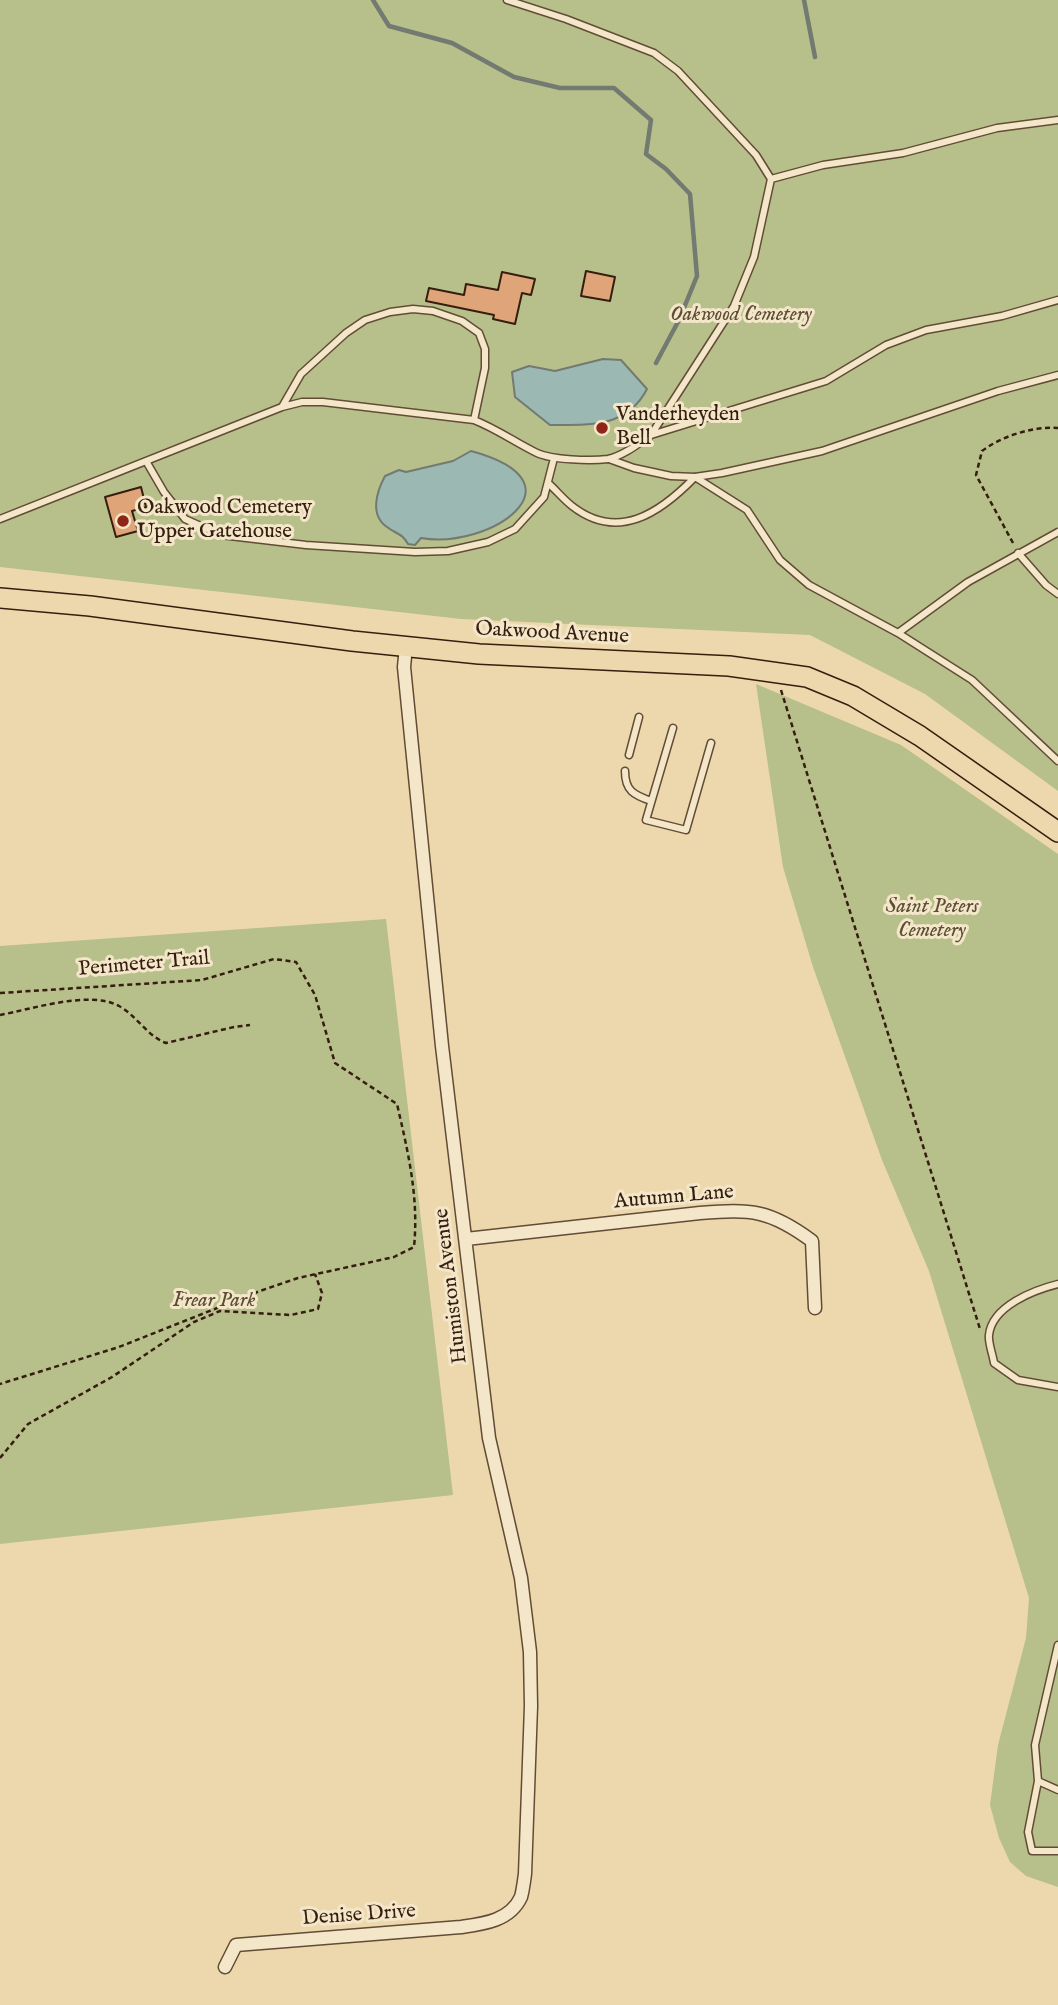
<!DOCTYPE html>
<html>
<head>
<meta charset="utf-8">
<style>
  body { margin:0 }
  canvas { display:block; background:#ecd8ac }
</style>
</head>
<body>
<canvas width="1058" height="2005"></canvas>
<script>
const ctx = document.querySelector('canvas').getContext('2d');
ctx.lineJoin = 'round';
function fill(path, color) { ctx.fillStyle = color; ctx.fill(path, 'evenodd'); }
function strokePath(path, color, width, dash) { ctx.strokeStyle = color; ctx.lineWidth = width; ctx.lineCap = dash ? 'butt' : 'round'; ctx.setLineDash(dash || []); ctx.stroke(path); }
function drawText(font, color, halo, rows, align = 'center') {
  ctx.font = font + ' "IM FELL English",serif'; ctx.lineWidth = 6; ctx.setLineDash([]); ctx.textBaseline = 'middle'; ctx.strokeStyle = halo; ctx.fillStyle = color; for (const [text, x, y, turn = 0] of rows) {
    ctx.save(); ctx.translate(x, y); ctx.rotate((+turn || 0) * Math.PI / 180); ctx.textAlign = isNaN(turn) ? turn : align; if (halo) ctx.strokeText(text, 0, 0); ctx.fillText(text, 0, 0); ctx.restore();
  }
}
const green = new Path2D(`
  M 0,0 L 1058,0 L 1058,791 L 925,694 L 810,635 L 461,619 L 0,567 Z
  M 756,684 L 901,745 L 1058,854 L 1058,1887 L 1026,1876 L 1010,1862 L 999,1838 L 990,1805 L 998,1745 L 1026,1638 L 1029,1598 L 929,1271 L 882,1160 L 813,967 L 783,867 Z
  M 386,919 L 453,1495 L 0,1544 L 0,946 Z`);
const water = new Path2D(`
  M 603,359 L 621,360 L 647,389 C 627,428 589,425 550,425 L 515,397 L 512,372 L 529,366 L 555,371 Z
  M 471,451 C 589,483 489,550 421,538 L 415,545 L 408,544 C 402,533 396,534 387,527 C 369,515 377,491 385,476 L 399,470 L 406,472 L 453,461 Z`);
const stream = new Path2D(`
  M 373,0 L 389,26 L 452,43 L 514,77 L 560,88 L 614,88 L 651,120 L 646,154 L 666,169 L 690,194 L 697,276 L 679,320 L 656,363
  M 804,0 L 815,57`);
const building = new Path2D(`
  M 586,271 L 615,277 L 610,301 L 581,296 Z
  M 502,272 L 535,279 L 531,295 L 522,293 L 515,324 L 493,319 L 494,315 L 426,301 L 429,288 L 464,295 L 466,284 L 498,290 Z
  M 141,487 L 146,507 L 132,511 L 138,531 L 116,537 L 105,497 Z`);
const path = new Path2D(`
  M 1013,543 L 976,475 L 982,451 C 1002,436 1033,426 1058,428
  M 781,690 L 980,1329
  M 0,993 L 202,980 L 274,959 L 296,962 L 315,995 L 335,1063 L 397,1104 C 408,1152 419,1197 414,1247 L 394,1257 L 298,1278 L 260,1291 L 119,1347 L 0,1384
  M 0,1015 C 32,1009 90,990 119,1006 C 136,1015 147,1036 166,1043 L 234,1027 L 250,1025
  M 0,1458 L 28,1424 L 112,1377 L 194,1322 L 220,1311 L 291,1315 L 318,1309 L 322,1293 L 315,1274`);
const lane = new Path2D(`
  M 771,179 L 823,165 L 903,153 L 997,128 L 1058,120
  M 282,407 L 302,402 L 323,402 L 474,420
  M 651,435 L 826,381 L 886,345 L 926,330 L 1002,316 L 1058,300
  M 609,459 L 634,468 L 671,476 L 695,477 L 722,473 L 822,451 L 998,391 L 1058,375
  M 146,461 L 164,492 L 185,519 L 221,535 L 306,545 L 415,552 L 448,551 L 488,542 L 515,529 L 544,497 L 554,458
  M 548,483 C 556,490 563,499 572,506 C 618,542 660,513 695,477 L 747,510 L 780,560 L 809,585 L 898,633 L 972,680 L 1058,761
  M 0,519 L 282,407 L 301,374 L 346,333 L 365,320 L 390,312 L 413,309 L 433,311 L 462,321 L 479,333 L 485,349 L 485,368 L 474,420 C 497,429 516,443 537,453 C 552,460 591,461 608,459 C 623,456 638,444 651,435 L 734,306 L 754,257 L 771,179 L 756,155 L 678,71 L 654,53 L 566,19 L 507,0
  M 1018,553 L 1046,585 L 1058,594
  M 898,633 L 968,582 L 1058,532
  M 673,728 L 646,820 L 686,830 L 711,743
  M 629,755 L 639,717
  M 625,771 C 625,791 634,795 651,801
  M 1058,1284 C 1034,1290 992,1306 989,1335 C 988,1343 993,1355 994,1363 L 1018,1380 L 1058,1387
  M 1058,1645 L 1035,1745 L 1038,1781 L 1058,1790
  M 1038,1781 L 1028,1832 L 1032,1851 L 1058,1851`);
const street = new Path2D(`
  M 466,1239 L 700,1213 C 752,1209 770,1210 812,1241 L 815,1308
  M 225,1967 L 236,1945 L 461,1927 C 483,1924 510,1921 521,1897 C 523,1890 524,1881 525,1874 L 531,1706 L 530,1652 L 521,1578 L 489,1438 L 442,1046 L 404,667 L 406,646`);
const primary = new Path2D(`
  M 0,598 L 90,606 L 352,641 L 479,654 L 729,666 L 807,677 L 853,696 L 920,736 L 1058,832`);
const markers = [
  [602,428,7,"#8f2418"],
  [123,521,7,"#8f2418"]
];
const parkNames = [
  ["Oakwood Cemetery",741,316],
  ["Saint Peters",932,908],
  ["Cemetery",932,932],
  ["Frear Park",214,1302]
];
const poiNames = [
  ["Vanderheyden",616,416],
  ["Bell",616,440],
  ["Oakwood Cemetery",137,509],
  ["Upper Gatehouse",137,533]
];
const streetNames = [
  ["Oakwood Avenue",552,634,3],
  ["Perimeter Trail",144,965,-5],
  ["Autumn Lane",674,1198,-5],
  ["Humiston Avenue",452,1286,-97],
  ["Denise Drive",359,1916,-4]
];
fill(green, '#b7bf8a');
fill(water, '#9bb8b3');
strokePath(water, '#727a71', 2);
strokePath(stream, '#727a71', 4.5);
fill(building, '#dfa477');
strokePath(building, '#351e0f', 2);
strokePath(lane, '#634c36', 9);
strokePath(street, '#634c36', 15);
strokePath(primary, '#351e0f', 22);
strokePath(path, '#351e0f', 2.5, [5, 3.5]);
strokePath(lane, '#f3e6c9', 6);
strokePath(street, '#f3e6c9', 12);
strokePath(primary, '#ecd8ac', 19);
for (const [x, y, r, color] of markers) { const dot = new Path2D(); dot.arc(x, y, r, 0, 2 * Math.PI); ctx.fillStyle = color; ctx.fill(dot); strokePath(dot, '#f3e6c9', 2.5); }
drawText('italic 21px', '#5c4e34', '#f3e6c9', parkNames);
drawText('21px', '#351e0f', '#f3e6c9', poiNames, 'left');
drawText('21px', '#351e0f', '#f3e6c9', streetNames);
</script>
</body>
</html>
